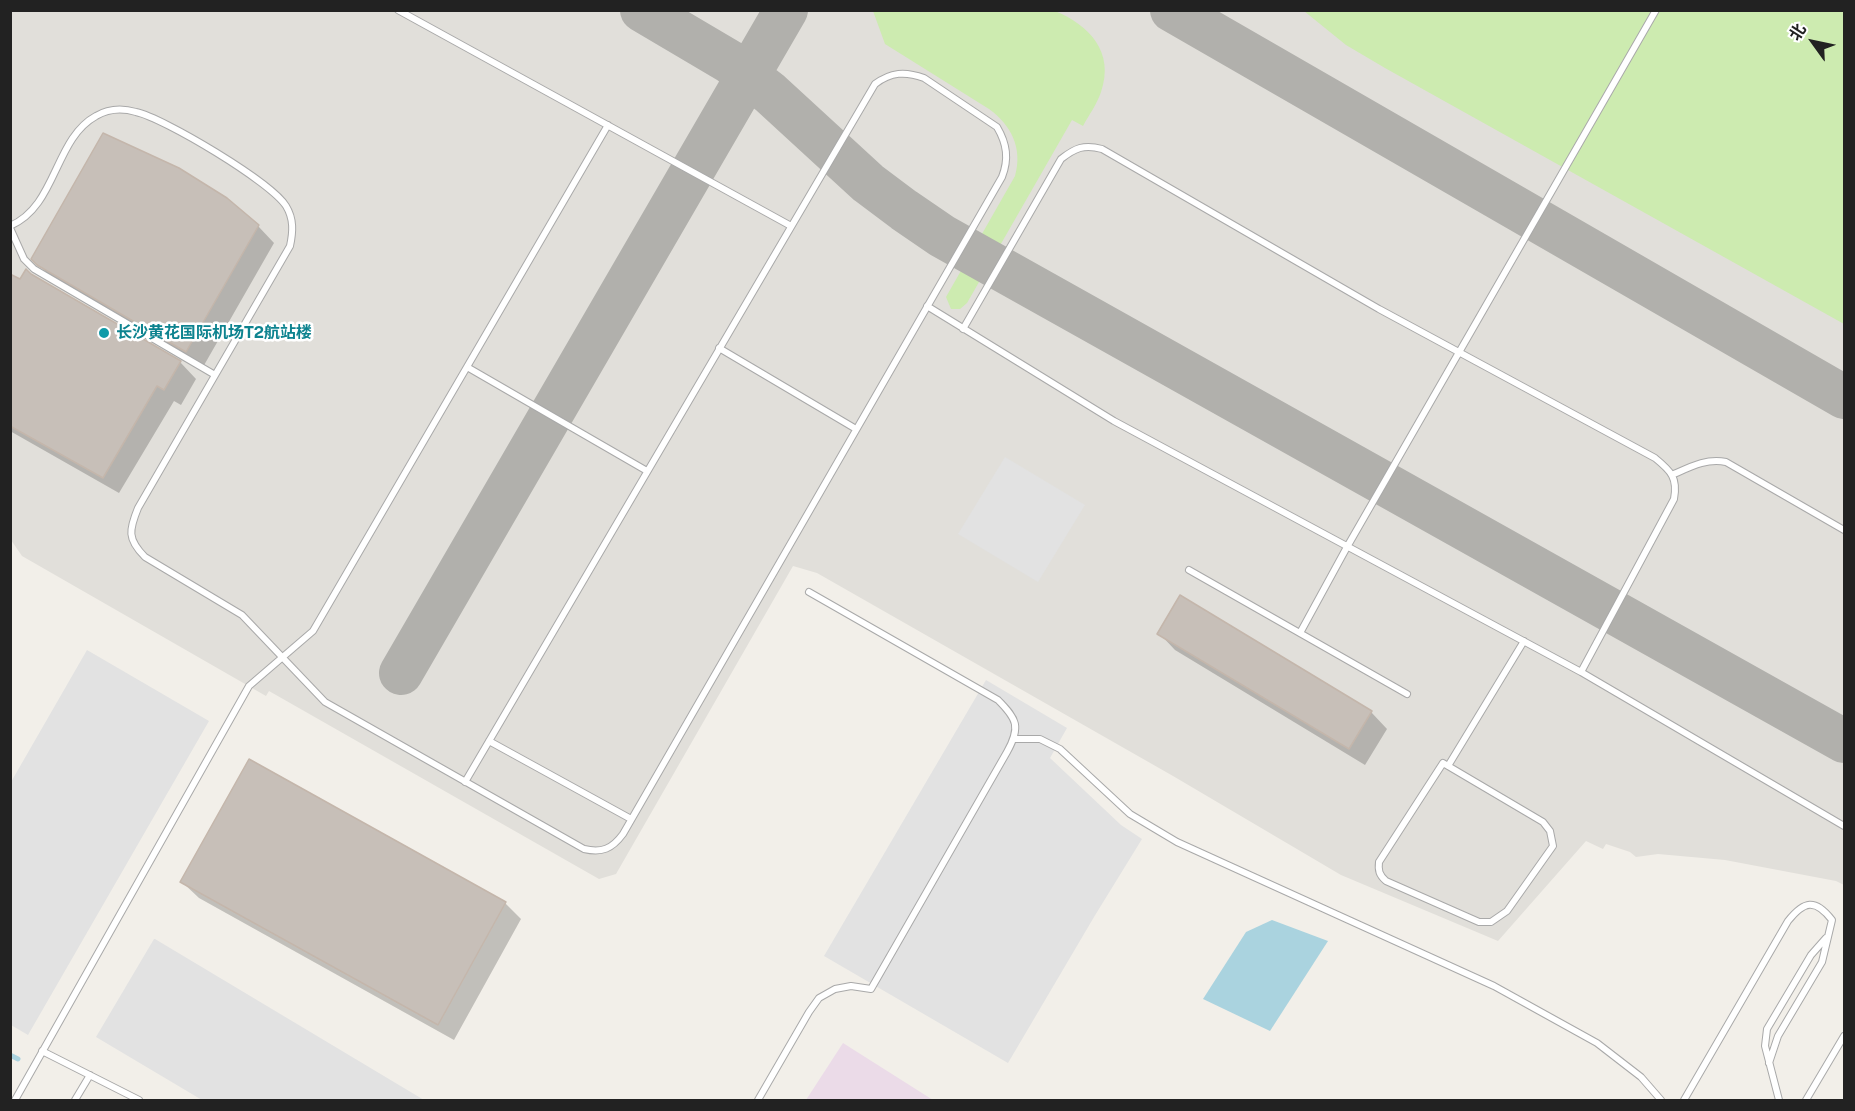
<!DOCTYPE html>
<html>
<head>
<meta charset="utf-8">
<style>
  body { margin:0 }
  #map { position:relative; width:1855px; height:1111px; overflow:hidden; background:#f2efe9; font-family:"Public Sans","Noto Sans SC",sans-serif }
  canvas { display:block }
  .frame { position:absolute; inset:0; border:12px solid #222; pointer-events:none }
  .north { position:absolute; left:1783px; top:12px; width:60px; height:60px; -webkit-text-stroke:4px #fff; paint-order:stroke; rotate:303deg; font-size:16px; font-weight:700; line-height:24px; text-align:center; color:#222 }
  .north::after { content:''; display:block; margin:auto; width:21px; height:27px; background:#222; clip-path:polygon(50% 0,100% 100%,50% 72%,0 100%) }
</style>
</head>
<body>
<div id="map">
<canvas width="1855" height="1111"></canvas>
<div class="frame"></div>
<div class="north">北</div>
</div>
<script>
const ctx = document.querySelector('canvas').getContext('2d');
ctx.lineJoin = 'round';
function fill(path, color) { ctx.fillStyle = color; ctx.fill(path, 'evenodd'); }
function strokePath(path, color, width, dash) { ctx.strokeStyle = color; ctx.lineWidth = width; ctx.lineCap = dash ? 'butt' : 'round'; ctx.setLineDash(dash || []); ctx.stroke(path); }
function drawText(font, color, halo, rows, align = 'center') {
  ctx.font = font + ' "Public Sans","Noto Sans SC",sans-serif'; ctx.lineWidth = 5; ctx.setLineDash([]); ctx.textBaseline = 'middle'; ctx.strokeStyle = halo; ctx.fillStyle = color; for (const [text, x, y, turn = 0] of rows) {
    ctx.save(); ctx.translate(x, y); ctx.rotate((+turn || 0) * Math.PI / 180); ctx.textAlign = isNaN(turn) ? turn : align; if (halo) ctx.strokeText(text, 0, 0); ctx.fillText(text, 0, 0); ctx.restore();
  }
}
const industrial = new Path2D(`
  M 843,1043 L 933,1100 L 806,1100 Z`);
const airport = new Path2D(`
  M 10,11 L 1844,11 L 1844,885 L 1836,881 L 1725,860 L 1658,854 L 1636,857 L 1630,852 L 1606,844 L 1603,849 L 1586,841 L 1498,941 L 1341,875 L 1173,776 L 817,573 L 793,566 L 616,874 L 599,879 L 269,691 L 266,696 L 22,556 L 11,540 Z`);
const grass = new Path2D(`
  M 873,11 L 1055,11 C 1089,25 1115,52 1101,92 C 1097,104 1089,115 1083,126 L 1072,120 L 967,303 L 960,309 L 951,309 L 946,297 L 1015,176 C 1023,148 1011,125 989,109 L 885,44 Z
  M 1304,11 L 1844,11 L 1844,324 L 1385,68 L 1346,45 Z`);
const parking = new Path2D(`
  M 1005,457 L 1085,505 L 1038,582 L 958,534 Z
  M 87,650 L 209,721 L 28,1035 L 11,1025 L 11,782 Z
  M 986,680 L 1067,728 L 1050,758 L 1121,825 L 1142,839 L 1094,917 L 1008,1063 L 824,956 Z
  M 154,939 L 155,939 L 424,1100 L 202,1100 L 96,1037 Z`);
const water = new Path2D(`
  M 1272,920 L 1328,941 L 1270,1031 L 1203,999 L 1246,932 Z`);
const shadow = new Path2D(`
  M 258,226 L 274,243 L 203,367 L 55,281 L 33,259 Z
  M 30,275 L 180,362 L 196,379 L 181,405 L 174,401 L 119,493 L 10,431 L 10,276 L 21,281 Z
  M 1159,633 L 1371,712 L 1387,729 L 1365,765 L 1175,650 Z
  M 182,882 L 505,903 L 521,919 L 454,1040 L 199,898 Z`);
const stream = new Path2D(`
  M 10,1055 L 18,1059`);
const taxiway = new Path2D(`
  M 642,10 L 730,62 L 770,93 L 868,183 L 904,210 L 942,236 L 1844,741
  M 1172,10 L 1844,397
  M 401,673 L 786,10`);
const building = new Path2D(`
  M 103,133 L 179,168 L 227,198 L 259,225 L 186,352 L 37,265 L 31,259 Z
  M 26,269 L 31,274 L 181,361 L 164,390 L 157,386 L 103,478 L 10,426 L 10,274 L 20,279 Z
  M 1180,595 L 1372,711 L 1349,749 L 1157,634 Z
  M 249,759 L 506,902 L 438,1025 L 180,882 Z`);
const service = new Path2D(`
  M 398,10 L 791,226
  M 10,226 C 57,206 54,139 96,116 C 108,109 122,108 136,112 C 164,118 271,182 286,206 C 294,219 293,232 290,246 L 138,508 C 129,530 127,539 145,557 L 242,615 L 325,702 L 584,849 C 602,853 612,849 623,834 L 1002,177 C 1009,159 1007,144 997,127 L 924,78 C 905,71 891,72 875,84 L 465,782
  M 10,228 L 24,259 L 34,269 L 215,375
  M 927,306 L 1114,421 L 1581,672 L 1844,826
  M 963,329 L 1061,159 C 1075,148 1084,144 1102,149 L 1379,309 L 1655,458 C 1671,471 1678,478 1674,499 L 1581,672
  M 719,348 L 856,429
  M 467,367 L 647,471
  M 1672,475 C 1690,467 1706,458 1726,462 L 1844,530
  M 1189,570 L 1407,694
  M 1300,633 L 1347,547 L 1656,10
  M 1014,739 L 1040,739 L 1060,749 L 1130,814 L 1177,842 L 1494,986 L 1597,1043 L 1641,1077 L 1661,1100
  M 489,741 L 631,819
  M 1443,763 L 1543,822 L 1550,831 L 1553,846 L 1507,911 L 1491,922 L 1479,922 L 1386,881 C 1379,875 1378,870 1379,862 Z
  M 1448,766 L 1524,641
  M 42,1051 L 139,1100
  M 15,1100 L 249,686 L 313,631 L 608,125
  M 75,1100 L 90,1075
  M 758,1100 L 809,1012 L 819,998 L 835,989 L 851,986 L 871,989 L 1007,752 C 1021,727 1017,719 998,700 L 809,592
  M 1684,1100 L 1788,921 C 1804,901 1815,898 1832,920 L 1822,962 L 1778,1036 L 1769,1063
  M 1779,1100 L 1765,1046 L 1767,1029 L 1811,955 L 1826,938
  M 1806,1100 L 1844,1036`);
const markers = [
  [104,333,6,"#0f9aa8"]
];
const cultureNames = [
  ["长沙黄花国际机场T2航站楼",116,333]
];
fill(industrial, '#ebdbe8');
fill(airport, '#e1dfda');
fill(grass, '#cdebb0');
fill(parking, '#e2e2e2');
fill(water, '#aad3df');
fill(shadow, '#0003');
strokePath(stream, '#aad3df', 5);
strokePath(taxiway, '#b1b0ac', 44);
fill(building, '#c7bfb8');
strokePath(building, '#c4b6ab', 1.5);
strokePath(service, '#a9a9a9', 8);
strokePath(service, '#fff', 6);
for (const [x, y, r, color] of markers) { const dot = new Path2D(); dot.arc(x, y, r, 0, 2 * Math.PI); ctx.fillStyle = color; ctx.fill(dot); strokePath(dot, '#fff', 2); }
drawText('bold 16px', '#0d838f', '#fff', cultureNames, 'left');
</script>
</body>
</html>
